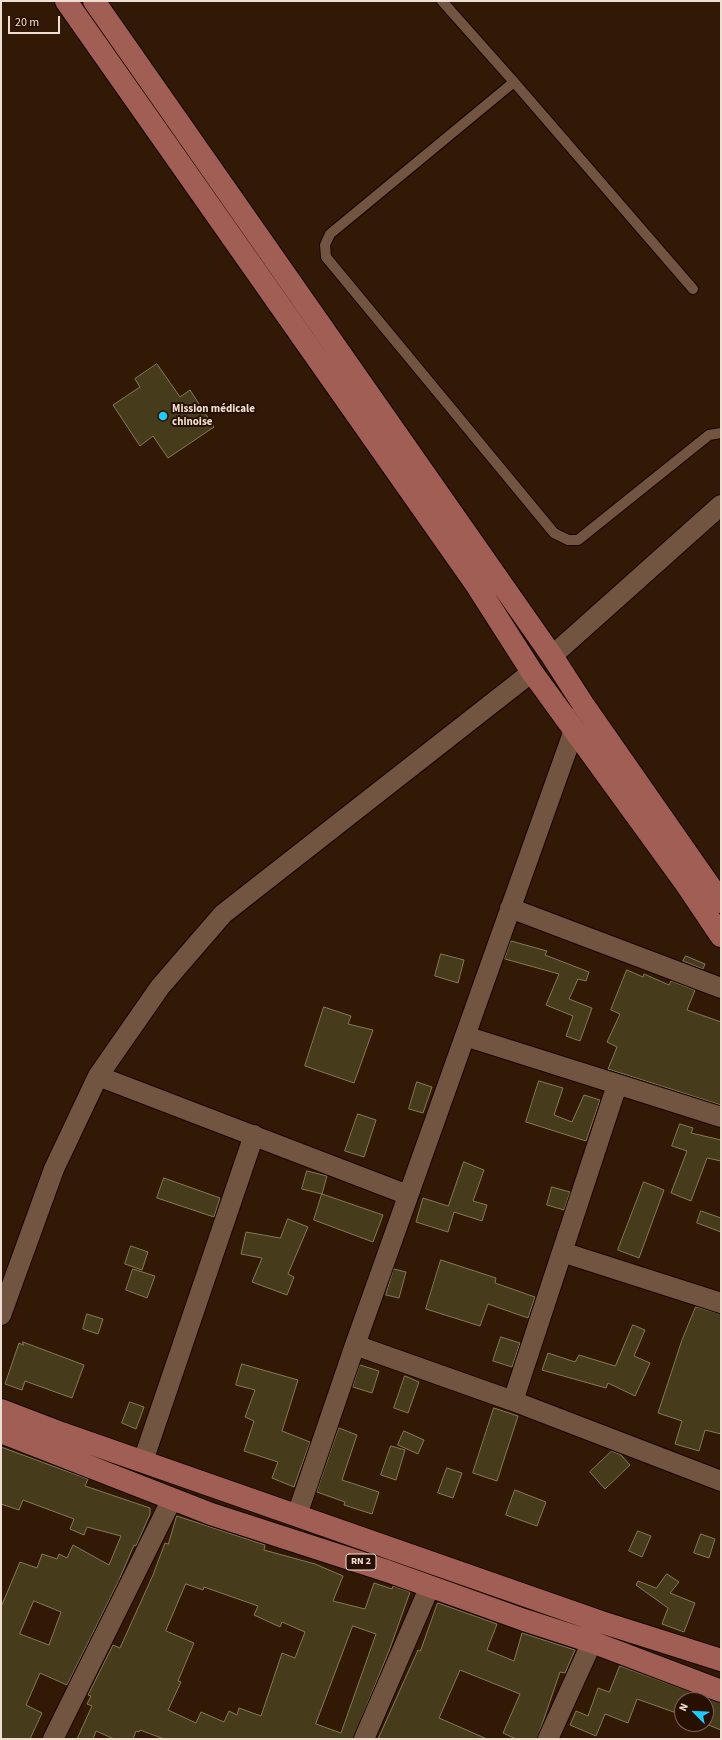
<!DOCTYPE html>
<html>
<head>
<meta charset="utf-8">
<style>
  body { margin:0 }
  #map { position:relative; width:722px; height:1740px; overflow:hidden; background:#321906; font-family:"Source Sans 3",sans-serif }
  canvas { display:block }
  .frame { position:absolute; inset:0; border:2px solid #f0ded2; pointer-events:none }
  .north { position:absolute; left:674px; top:1692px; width:40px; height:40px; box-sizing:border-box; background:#281000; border:1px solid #786254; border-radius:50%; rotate:294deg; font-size:11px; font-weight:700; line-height:16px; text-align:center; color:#f0ded2 }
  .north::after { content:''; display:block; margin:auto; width:14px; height:18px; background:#22c9fe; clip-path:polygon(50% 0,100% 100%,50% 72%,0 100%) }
  .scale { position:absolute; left:8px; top:16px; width:52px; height:18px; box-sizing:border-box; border:2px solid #f0ded2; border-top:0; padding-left:5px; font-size:12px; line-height:14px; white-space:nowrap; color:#f0ded2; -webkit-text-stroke:3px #281000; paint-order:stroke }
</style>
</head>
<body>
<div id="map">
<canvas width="722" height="1740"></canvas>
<div class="frame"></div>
<div class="north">N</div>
<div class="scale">20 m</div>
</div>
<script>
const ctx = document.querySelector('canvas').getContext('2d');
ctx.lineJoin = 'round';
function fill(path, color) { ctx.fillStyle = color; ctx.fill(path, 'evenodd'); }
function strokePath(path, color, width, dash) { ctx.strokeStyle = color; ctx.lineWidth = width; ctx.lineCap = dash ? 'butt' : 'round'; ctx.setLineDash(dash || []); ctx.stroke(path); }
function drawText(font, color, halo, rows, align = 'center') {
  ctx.font = font + ' "Source Sans 3",sans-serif'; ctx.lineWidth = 4; ctx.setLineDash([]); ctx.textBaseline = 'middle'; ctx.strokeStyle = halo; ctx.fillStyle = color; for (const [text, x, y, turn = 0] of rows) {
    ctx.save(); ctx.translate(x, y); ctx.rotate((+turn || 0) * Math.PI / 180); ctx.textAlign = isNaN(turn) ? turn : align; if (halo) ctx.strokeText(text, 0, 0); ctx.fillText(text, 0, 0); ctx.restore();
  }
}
const building = new Path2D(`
  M 157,364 L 180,397 L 190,390 L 214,427 L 168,458 L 153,436 L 140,446 L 113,405 L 140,387 L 135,379 Z
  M 511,941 L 547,951 L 545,955 L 589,972 L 586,981 L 578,979 L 569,999 L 592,1008 L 580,1041 L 566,1036 L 573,1016 L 546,1005 L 559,974 L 505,959 Z
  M 441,954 L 464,960 L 458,983 L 435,976 Z
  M 686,956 L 705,964 L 703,969 L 683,961 Z
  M 627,970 L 643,977 L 644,974 L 669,985 L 671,981 L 695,990 L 687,1010 L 721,1022 L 721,1105 L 608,1069 L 617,1047 L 607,1042 L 620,1014 L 611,1010 Z
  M 324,1007 L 351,1016 L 348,1024 L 373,1030 L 354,1083 L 305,1066 Z
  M 539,1081 L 563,1088 L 554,1115 L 572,1122 L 584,1095 L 600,1100 L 586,1141 L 526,1122 Z
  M 417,1082 L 432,1087 L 423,1113 L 409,1109 Z
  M 358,1114 L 376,1120 L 364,1157 L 345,1151 Z
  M 680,1124 L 693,1128 L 691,1133 L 721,1140 L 721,1161 L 707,1158 L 691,1201 L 671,1193 L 687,1151 L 672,1146 Z
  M 464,1162 L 484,1170 L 473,1201 L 487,1205 L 482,1221 L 454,1212 L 448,1232 L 416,1222 L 423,1198 L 448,1206 Z
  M 307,1171 L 327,1176 L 322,1194 L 302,1189 Z
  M 164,1178 L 220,1198 L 214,1217 L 157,1198 Z
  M 644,1182 L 664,1190 L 639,1258 L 618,1250 Z
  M 552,1187 L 570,1192 L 564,1210 L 547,1205 Z
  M 322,1194 L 383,1215 L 373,1242 L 314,1220 Z
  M 701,1211 L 721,1218 L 721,1232 L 697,1223 Z
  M 288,1219 L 308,1227 L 288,1274 L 294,1277 L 287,1295 L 252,1282 L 262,1258 L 241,1254 L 246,1232 L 280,1238 Z
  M 131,1246 L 148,1252 L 142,1270 L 125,1264 Z
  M 441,1260 L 496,1278 L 495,1283 L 535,1297 L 528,1318 L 488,1304 L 480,1326 L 426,1309 Z
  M 133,1269 L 155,1276 L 147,1298 L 126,1290 Z
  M 394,1269 L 406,1272 L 399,1298 L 386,1295 Z
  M 696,1307 L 721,1314 L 721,1434 L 705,1430 L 699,1451 L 675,1444 L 682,1421 L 658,1413 L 682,1340 Z
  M 87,1314 L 103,1319 L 98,1334 L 83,1329 Z
  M 633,1325 L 645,1330 L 634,1356 L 650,1363 L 635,1396 L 608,1383 L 606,1388 L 542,1370 L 548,1353 L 575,1362 L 579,1355 L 615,1366 Z
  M 501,1337 L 520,1343 L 512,1367 L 493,1361 Z
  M 23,1342 L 84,1365 L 72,1398 L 25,1381 L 22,1390 L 5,1384 L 19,1343 L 23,1345 Z
  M 242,1364 L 298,1380 L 282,1431 L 310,1442 L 294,1487 L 272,1478 L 278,1462 L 244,1451 L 254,1421 L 245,1417 L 255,1390 L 236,1385 Z
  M 360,1365 L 379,1371 L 372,1393 L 353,1387 Z
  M 405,1376 L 419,1382 L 408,1413 L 394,1408 Z
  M 130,1402 L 144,1407 L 136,1429 L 122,1423 Z
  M 494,1408 L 518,1416 L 497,1481 L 473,1473 Z
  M 339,1428 L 357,1435 L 342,1480 L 379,1492 L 372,1514 L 344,1505 L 345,1502 L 317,1492 Z
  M 404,1431 L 424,1440 L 418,1454 L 398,1445 Z
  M 391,1446 L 405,1450 L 396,1480 L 381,1475 Z
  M 1,1447 L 88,1479 L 85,1486 L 150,1508 L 150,1514 L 136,1546 L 134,1545 L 119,1580 L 67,1685 L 40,1673 L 26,1705 L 42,1713 L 30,1739 L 1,1739 L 1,1607 L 20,1562 L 37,1568 L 42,1554 L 57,1559 L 59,1554 L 67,1558 L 73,1545 L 109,1565 L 121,1536 L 87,1527 L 84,1535 L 70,1529 L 74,1519 L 23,1500 L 19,1510 L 1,1504 ZM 34,1601 L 61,1612 L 49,1645 L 20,1634 Z
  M 612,1451 L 621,1455 L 630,1465 L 605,1489 L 590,1472 Z
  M 447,1468 L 462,1473 L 453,1498 L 438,1493 Z
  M 515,1490 L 546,1502 L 537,1526 L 506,1515 Z
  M 177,1516 L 265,1545 L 264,1550 L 315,1564 L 343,1576 L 333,1601 L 365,1609 L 374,1583 L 392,1589 L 393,1586 L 410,1592 L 389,1651 L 353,1739 L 164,1739 L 140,1730 L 139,1732 L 136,1731 L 133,1739 L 114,1739 L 96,1731 L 93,1739 L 77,1739 L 92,1706 L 87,1704 L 91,1696 L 88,1695 L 113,1645 L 120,1648 L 153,1575 L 165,1543 L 168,1544 ZM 186,1584 L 203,1590 L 204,1587 L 258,1606 L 254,1615 L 280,1627 L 282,1622 L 305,1632 L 295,1658 L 282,1653 L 261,1716 L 239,1708 L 237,1715 L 229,1711 L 224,1722 L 201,1712 L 196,1723 L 168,1710 L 181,1682 L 178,1681 L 194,1643 L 166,1631 ZM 353,1626 L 376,1634 L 341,1733 L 316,1724 Z
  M 638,1531 L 651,1536 L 642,1557 L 629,1551 Z
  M 701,1534 L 715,1539 L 709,1558 L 694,1553 Z
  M 667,1574 L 679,1582 L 670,1593 L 695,1603 L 684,1632 L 662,1624 L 668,1608 L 636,1585 L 638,1581 L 656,1588 Z
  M 438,1603 L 497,1624 L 487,1650 L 514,1661 L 522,1633 L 575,1650 L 565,1673 L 560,1672 L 537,1739 L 516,1739 L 503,1733 L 520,1694 L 460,1670 L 439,1718 L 487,1739 L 378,1739 L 418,1650 L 420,1651 Z
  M 620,1666 L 721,1703 L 721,1730 L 706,1724 L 706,1700 L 682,1700 L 682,1715 L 637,1699 L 628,1723 L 605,1714 L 596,1736 L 570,1725 L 576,1711 L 588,1716 L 598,1688 L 609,1692 Z`);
const lane = new Path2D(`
  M 442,1 L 514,82 L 693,289
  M 514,82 L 330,234 L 325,245 L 326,257 L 554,533 L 568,540 L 578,540 L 709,435 L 721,433`);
const street = new Path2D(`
  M 552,656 L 721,505
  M 510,908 L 721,988
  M 465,1036 L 721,1117
  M 98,1076 L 408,1195
  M 562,1252 L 721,1303
  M 1,1315 L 54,1169 L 98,1076 L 160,987 L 223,914 L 532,672
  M 355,1345 L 513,1401 L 721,1481
  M 513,1401 L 617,1085
  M 143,1461 L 254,1135
  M 297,1515 L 355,1345 L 579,716
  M 53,1739 L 172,1499
  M 364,1739 L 430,1586
  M 548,1739 L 592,1642`);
const primary = new Path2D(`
  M 66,1 L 477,586 L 532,672 L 686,884 L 721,936
  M 94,1 L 552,656 L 583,704 L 721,902
  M 1,1410 L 61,1433 L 601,1622 L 721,1660
  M 1,1432 L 211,1514 L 387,1571 L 524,1620 L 592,1642 L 721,1691`);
const markers = [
  [163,416,5,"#22c9fe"]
];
const shields = [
  [361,1562,30]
];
const shieldNames = [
  ["RN 2",361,1562]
];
const poiNames = [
  ["Mission médicale",172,410],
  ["chinoise",172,423]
];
fill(building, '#463b1b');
strokePath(building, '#857957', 1);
strokePath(lane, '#180400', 12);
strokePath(street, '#180400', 22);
strokePath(primary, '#180400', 24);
strokePath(lane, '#725540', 10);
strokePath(street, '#725540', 20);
strokePath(primary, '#a05e54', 22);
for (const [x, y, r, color] of markers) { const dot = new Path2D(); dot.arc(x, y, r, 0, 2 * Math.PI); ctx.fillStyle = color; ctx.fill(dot); strokePath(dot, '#281000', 1.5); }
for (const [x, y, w] of shields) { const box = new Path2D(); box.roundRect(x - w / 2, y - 8, w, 16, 3); ctx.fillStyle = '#281000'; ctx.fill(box); strokePath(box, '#f0ded2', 1); }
drawText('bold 10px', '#f0ded2', null, shieldNames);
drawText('bold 11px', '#f0ded2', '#281000', poiNames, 'left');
</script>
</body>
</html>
